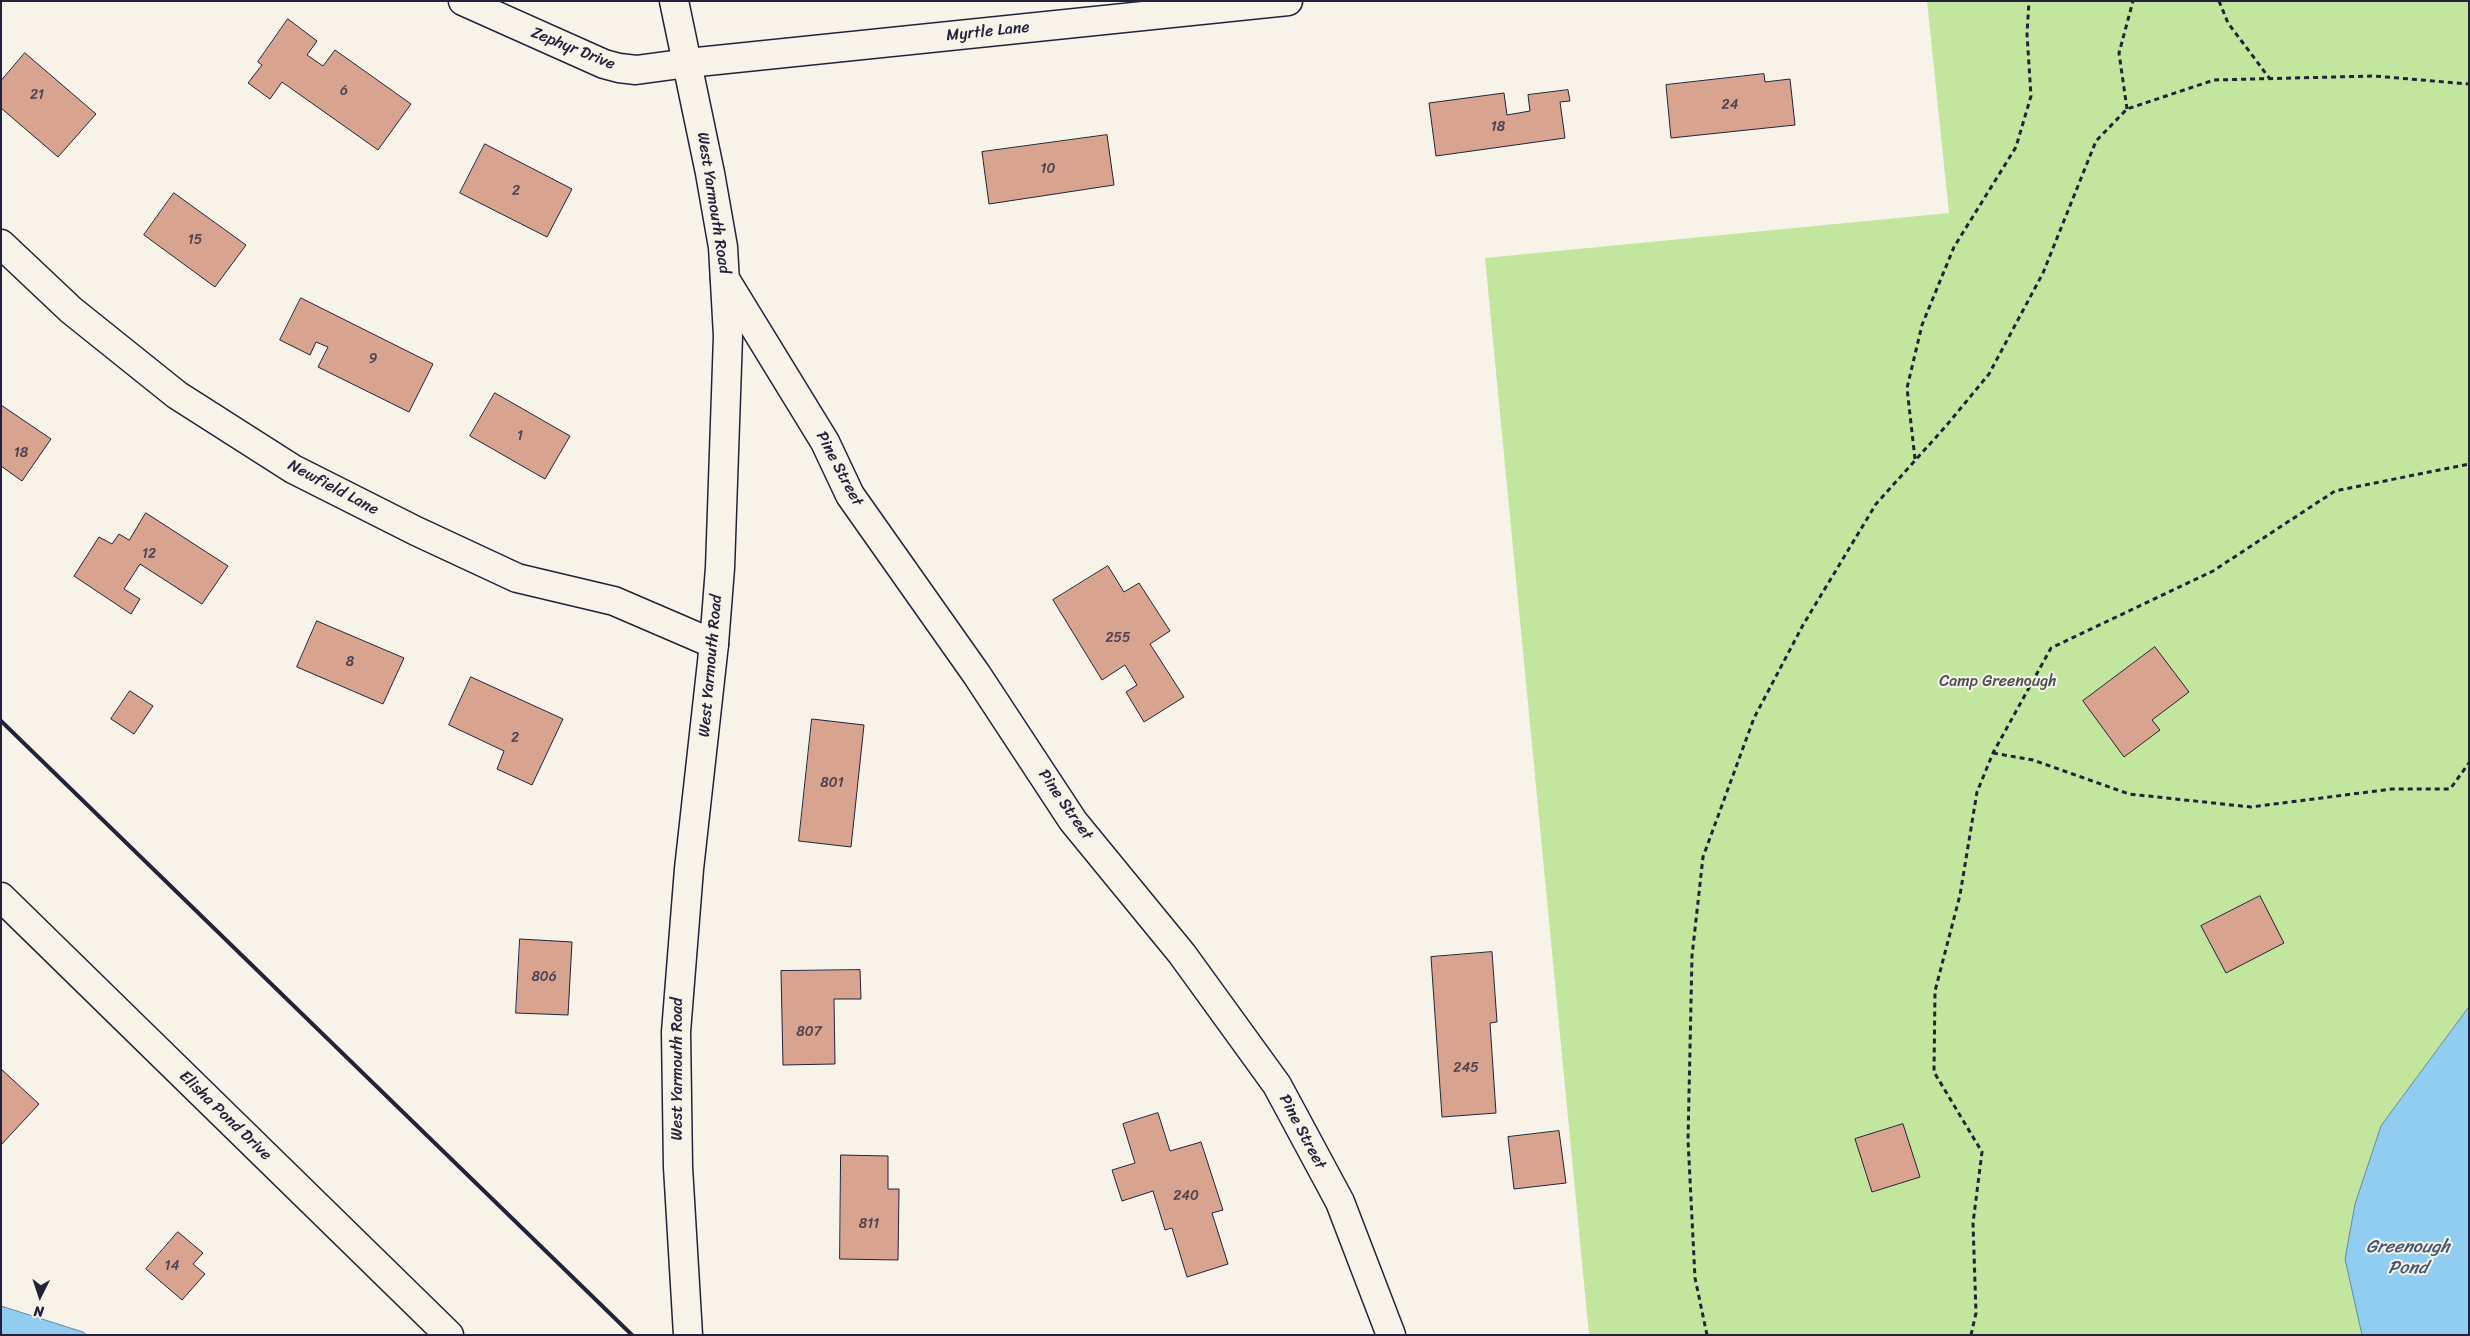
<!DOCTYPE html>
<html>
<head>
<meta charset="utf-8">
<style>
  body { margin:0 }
  #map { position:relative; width:2470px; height:1336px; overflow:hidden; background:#f7f3e8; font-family:Sriracha,sans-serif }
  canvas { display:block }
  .frame { position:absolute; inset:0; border:2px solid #22223b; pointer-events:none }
  .north { position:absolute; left:15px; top:1271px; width:50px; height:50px; -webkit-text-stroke:4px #f7f3e8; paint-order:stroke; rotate:184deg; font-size:14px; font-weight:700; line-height:20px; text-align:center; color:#22223b }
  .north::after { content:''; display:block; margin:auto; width:18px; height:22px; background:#22223b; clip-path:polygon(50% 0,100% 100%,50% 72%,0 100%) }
</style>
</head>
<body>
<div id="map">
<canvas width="2470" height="1336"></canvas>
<div class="frame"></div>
<div class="north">N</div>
</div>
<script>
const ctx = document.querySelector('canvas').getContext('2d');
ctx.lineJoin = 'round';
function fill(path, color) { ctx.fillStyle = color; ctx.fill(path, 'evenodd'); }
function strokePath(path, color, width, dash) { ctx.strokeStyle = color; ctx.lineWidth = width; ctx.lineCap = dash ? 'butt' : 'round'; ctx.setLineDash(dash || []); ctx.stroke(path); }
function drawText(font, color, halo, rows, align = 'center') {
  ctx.font = font + ' Sriracha,sans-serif'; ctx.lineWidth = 4; ctx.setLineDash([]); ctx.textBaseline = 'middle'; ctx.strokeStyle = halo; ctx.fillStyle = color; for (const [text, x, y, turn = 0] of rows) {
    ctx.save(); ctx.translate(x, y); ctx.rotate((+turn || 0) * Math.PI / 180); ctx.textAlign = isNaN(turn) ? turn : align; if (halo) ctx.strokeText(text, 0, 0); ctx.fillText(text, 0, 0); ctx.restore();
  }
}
const green = new Path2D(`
  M 1927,1 L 2469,1 L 2469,1335 L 1589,1335 L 1485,258 L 1949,213 Z`);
const water = new Path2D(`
  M 2469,1007 L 2469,1335 L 2362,1335 L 2345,1259 L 2355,1204 L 2381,1126 Z
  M 1,1306 L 83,1332 L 87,1335 L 1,1335 Z`);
const building = new Path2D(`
  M 288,19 L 317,41 L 307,55 L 323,66 L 335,50 L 411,104 L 378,150 L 282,82 L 270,99 L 248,83 L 262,65 L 258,62 Z
  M 25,53 L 96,114 L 58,157 L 1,108 L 1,81 Z
  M 1764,74 L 1765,82 L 1790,79 L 1795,125 L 1671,138 L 1666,85 Z
  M 1568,90 L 1570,101 L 1560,102 L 1565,138 L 1436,156 L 1429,103 L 1504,93 L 1507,115 L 1530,111 L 1528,95 Z
  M 1107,135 L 1114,185 L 989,204 L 982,152 Z
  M 485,144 L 572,189 L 547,237 L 460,193 Z
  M 174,193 L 246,245 L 215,287 L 144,235 Z
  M 301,298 L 433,364 L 409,412 L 318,367 L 328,347 L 316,342 L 310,355 L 280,340 Z
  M 495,393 L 570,436 L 545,479 L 470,436 Z
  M 1,405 L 51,439 L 22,481 L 1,466 Z
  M 146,513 L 228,566 L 202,604 L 140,564 L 124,589 L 140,599 L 131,614 L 74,576 L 99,537 L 112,544 L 119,534 L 129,540 Z
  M 1108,566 L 1124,592 L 1139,583 L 1170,631 L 1150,644 L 1184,697 L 1144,722 L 1126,692 L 1137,685 L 1125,665 L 1102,680 L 1053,600 Z
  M 317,621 L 404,658 L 383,704 L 297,667 Z
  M 2155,647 L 2189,692 L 2152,720 L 2160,730 L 2124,757 L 2083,701 Z
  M 471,677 L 563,719 L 532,785 L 497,769 L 504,751 L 449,725 Z
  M 130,691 L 153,706 L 134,734 L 111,719 Z
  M 812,719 L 864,725 L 851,847 L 799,841 Z
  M 2260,896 L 2284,943 L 2226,973 L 2201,926 Z
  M 520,939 L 572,942 L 568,1015 L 516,1013 Z
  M 1492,952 L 1497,1022 L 1490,1023 L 1496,1113 L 1442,1117 L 1431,957 Z
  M 860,970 L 861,999 L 834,999 L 835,1064 L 783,1065 L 781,971 Z
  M 1,1069 L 39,1104 L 1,1145 Z
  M 1158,1113 L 1170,1151 L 1201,1142 L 1223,1210 L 1212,1213 L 1228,1264 L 1187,1277 L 1172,1228 L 1165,1230 L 1153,1191 L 1122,1201 L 1112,1170 L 1135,1163 L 1123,1124 Z
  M 1903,1124 L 1920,1177 L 1872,1192 L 1855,1139 Z
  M 1559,1131 L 1566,1183 L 1514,1189 L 1508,1137 Z
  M 841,1155 L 888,1156 L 888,1189 L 899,1189 L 898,1260 L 840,1259 Z
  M 178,1232 L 203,1253 L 193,1264 L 205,1274 L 182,1300 L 146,1269 Z`);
const path = new Path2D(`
  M 2219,1 L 2228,23 L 2270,79
  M 2127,109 L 2119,53 L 2133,1
  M 1915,459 L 1907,388 L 1922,325 L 1954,247 L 2016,147 L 2031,96 L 2027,34 L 2029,1
  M 1993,753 L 2033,760 L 2129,794 L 2251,807 L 2392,789 L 2450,789 L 2469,763
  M 1707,1335 L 1695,1278 L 1688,1140 L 1692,956 L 1703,857 L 1754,718 L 1803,625 L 1876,504 L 1946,426 L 1989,374 L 2043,273 L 2096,141 L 2127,109 L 2214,80 L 2374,76 L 2469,84
  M 1971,1335 L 1976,1313 L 1973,1223 L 1982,1152 L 1934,1072 L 1935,991 L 1960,895 L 1977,792 L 1993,753 L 2051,648 L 2213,571 L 2335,491 L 2469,464`);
const street = new Path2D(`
  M 463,1 L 604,64 L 619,68 L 636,70 L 688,63 L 1288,1
  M 1,244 L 71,310 L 177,395 L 293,469 L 416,531 L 517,578 L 614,601 L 714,644
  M 725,279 L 825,442 L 850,495 L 977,675 L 1073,821 L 1182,954 L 1277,1085 L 1340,1202 L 1391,1335
  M 1,897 L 449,1335`);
const secondary = new Path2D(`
  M 674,1 L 710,173 L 723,247 L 728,336 L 720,568 L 714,644 L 689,869 L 676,1032 L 678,1167 L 688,1335`);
const rail = new Path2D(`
  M 1,721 L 632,1335`);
const numberNames = [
  ["6",344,91],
  ["21",37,95],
  ["24",1730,105],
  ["18",1498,127],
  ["10",1048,169],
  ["2",516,191],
  ["15",195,240],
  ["9",373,359],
  ["1",520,436],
  ["18",21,453],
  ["12",149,554],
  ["255",1118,638],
  ["8",350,662],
  ["2",515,738],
  ["801",832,783],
  ["806",544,977],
  ["807",809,1032],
  ["245",1466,1068],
  ["240",1186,1196],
  ["811",869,1224],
  ["14",172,1266]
];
const streetNames = [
  ["Myrtle Lane",988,32,-6],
  ["Zephyr Drive",573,49,22],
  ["West Yarmouth Road",713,203,81],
  ["Pine Street",839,469,62],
  ["Newfield Lane",333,488,28],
  ["West Yarmouth Road",711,666,-85],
  ["Pine Street",1065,805,55],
  ["West Yarmouth Road",678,1069,-90],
  ["Elisha Pond Drive",225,1116,44],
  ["Pine Street",1302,1132,62]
];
const parkNames = [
  ["Camp Greenough",1998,682]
];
const waterNames = [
  ["Greenough",2408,1247],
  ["Pond",2408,1268]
];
fill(green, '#c3e69f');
fill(water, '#91ccf1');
strokePath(water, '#6588a8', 1);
fill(building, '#d9a48f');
strokePath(building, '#22223b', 1);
strokePath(street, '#22223b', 31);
strokePath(secondary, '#22223b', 31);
strokePath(path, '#22223b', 3, [5, 4]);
strokePath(street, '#f7f3e8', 28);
strokePath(secondary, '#f7f3e8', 28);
strokePath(rail, '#22223b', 4);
drawText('14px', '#504250', null, numberNames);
drawText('16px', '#22223b', '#f7f3e8', streetNames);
drawText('16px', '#4a5354', '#f7f3e8', parkNames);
drawText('italic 18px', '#435572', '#f7f3e8', waterNames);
</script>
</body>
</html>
